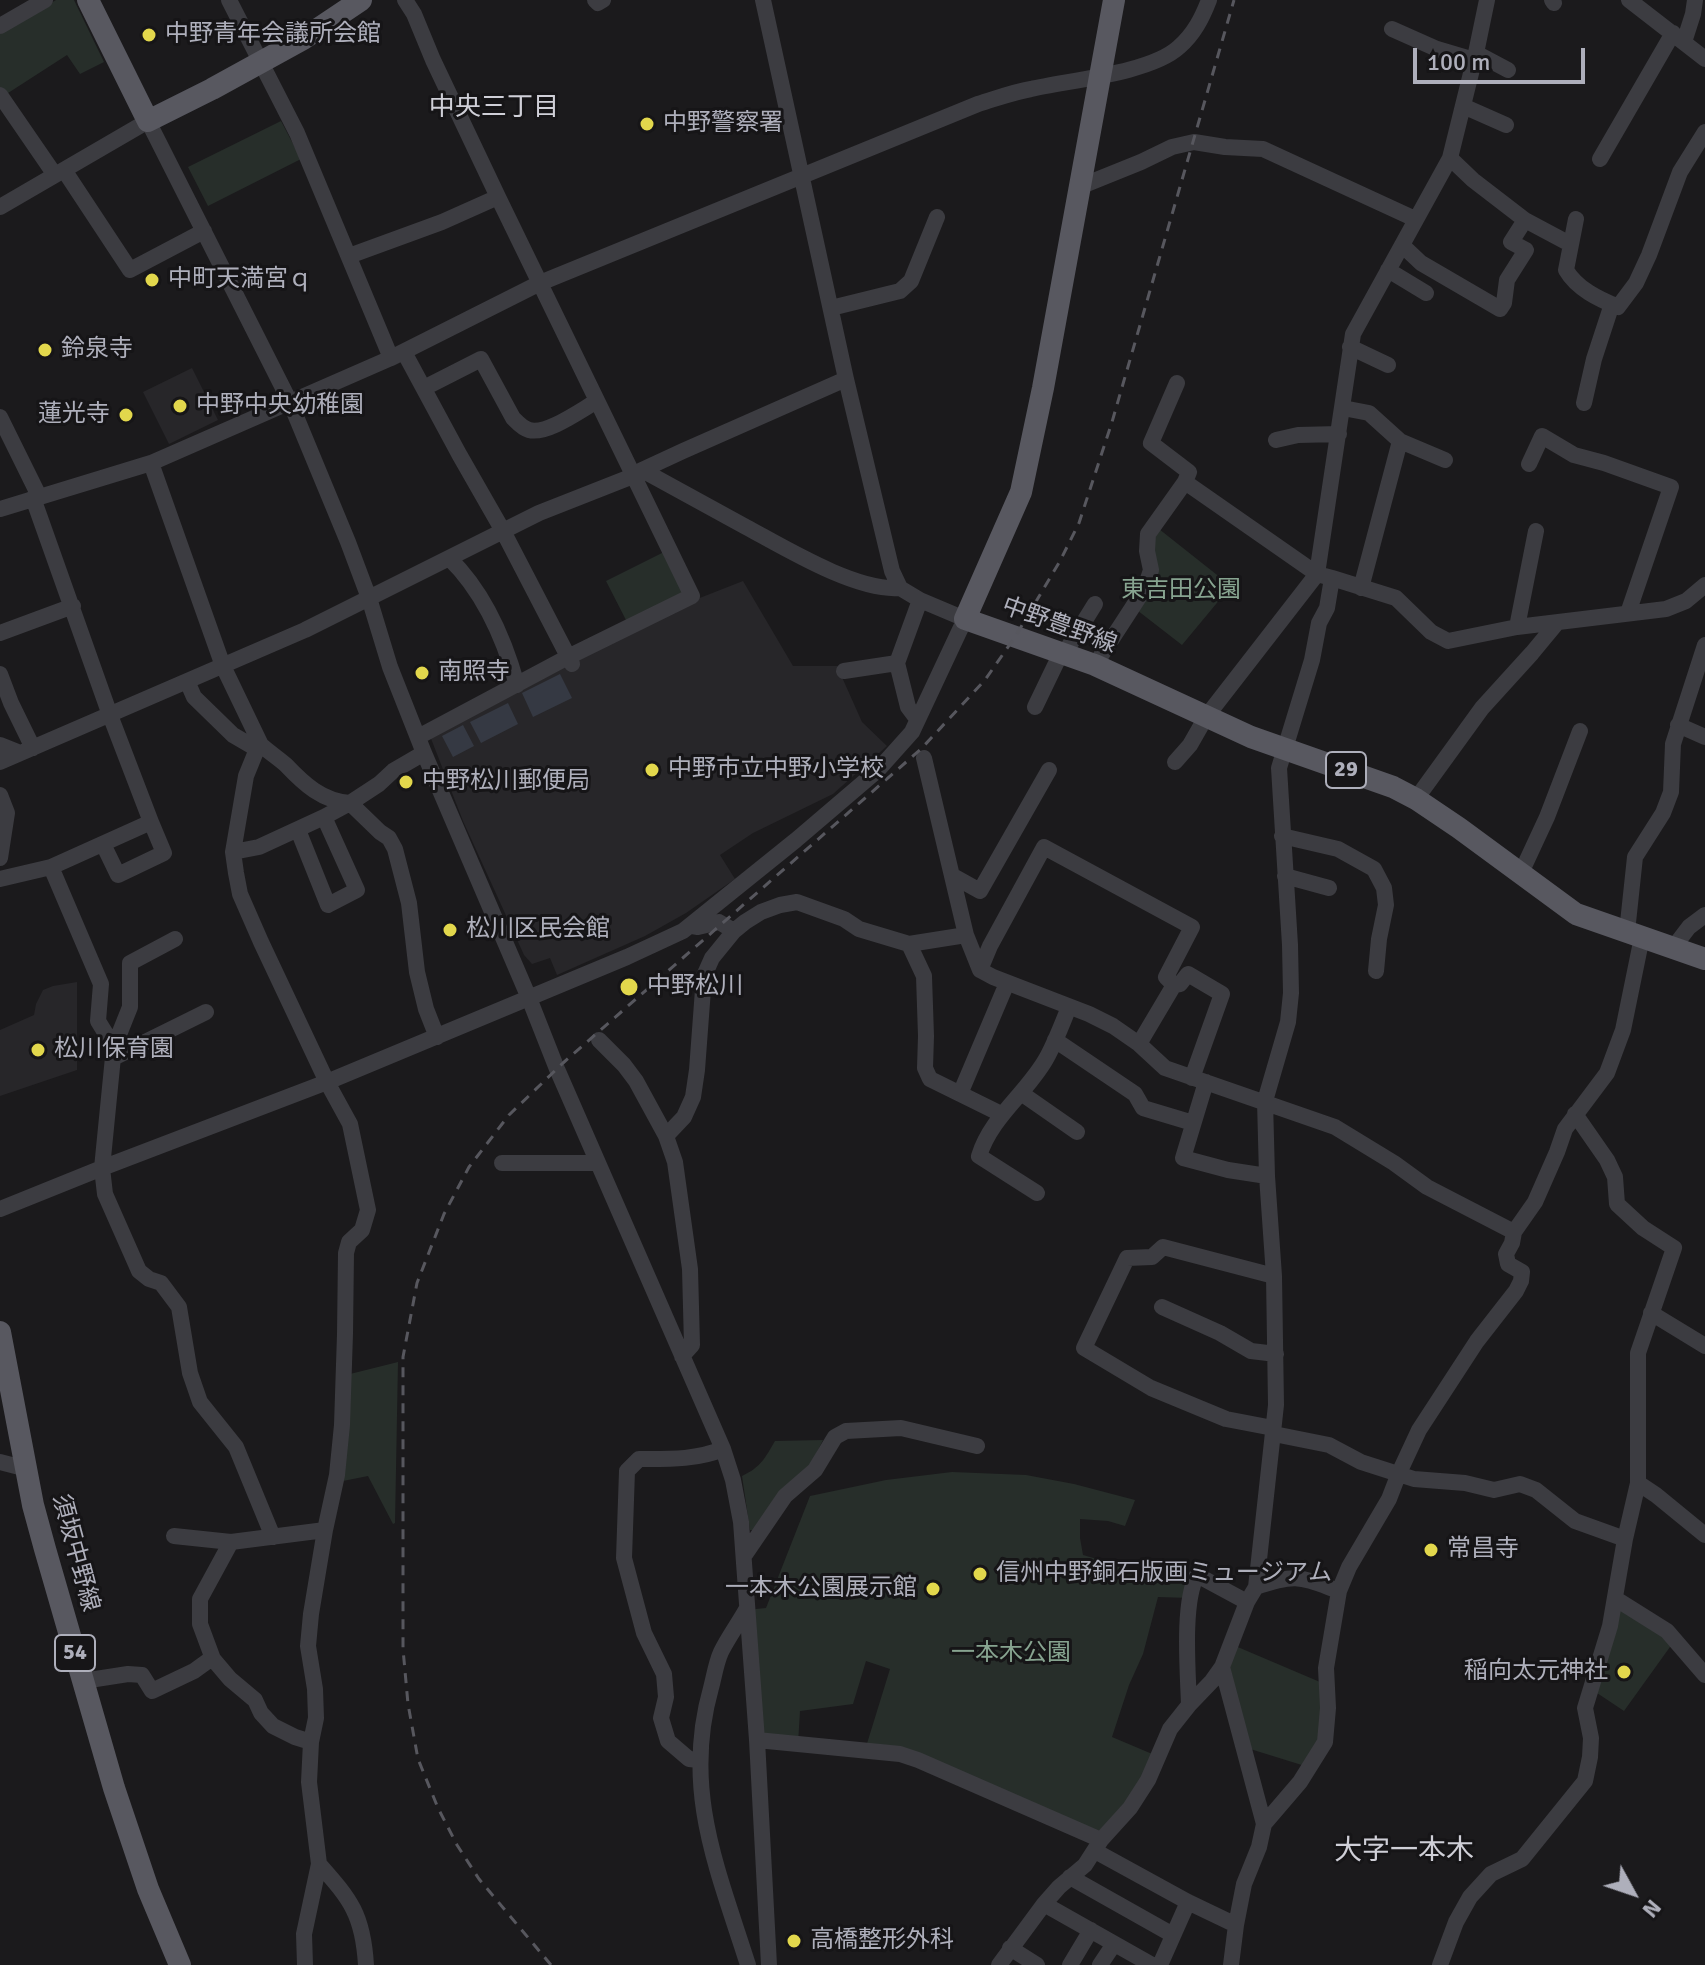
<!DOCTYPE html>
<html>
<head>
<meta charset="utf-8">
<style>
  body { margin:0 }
  #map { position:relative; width:1705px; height:1965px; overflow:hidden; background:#1b1a1c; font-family:Signika,sans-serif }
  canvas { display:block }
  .north { position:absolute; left:1593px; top:1853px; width:80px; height:80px; -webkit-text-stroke:6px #161517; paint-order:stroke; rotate:130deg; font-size:22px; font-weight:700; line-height:32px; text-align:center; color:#aeafbb }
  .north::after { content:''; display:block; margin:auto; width:28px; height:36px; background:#aeafbb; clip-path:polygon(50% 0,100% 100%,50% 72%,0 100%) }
  .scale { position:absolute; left:1413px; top:48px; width:172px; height:36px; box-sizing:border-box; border:4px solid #aeafbb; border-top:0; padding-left:10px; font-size:24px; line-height:28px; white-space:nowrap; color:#aeafbb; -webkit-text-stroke:6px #161517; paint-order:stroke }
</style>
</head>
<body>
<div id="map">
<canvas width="1705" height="1965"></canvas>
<div class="north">N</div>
<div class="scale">100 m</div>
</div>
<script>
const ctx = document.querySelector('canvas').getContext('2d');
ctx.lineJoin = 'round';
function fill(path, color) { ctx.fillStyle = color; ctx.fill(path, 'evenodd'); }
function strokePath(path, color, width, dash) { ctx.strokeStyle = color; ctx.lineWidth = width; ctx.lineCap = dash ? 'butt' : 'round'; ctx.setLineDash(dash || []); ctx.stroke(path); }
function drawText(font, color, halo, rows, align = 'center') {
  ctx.font = font + ' Signika,"Noto Sans JP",sans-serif'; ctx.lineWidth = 6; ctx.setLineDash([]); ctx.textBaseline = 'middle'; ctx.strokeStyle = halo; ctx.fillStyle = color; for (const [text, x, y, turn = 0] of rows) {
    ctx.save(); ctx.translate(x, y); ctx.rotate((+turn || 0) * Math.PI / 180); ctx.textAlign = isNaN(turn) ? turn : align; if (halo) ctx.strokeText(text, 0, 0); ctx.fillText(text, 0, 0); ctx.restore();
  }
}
const built = new Path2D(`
  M 192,368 L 218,420 L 169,444 L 143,392 Z
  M 743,581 L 793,666 L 837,666 L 862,722 L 887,746 L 833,794 L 753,833 L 720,855 L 735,879 L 686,913 L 645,936 L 557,975 L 550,958 L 532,964 L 524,955 L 463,821 L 430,736 L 692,601 Z
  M 77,982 L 77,1070 L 0,1096 L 0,1030 L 34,1015 L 36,1004 L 43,990 L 53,986 Z`);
const green = new Path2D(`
  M 56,0 L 74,0 L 104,62 L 80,74 L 67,55 L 5,95 L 0,87 L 0,34 Z
  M 281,121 L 301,159 L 208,206 L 188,167 Z
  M 1154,525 L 1231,586 L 1182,645 L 1133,607 L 1145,588 Z
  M 664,552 L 684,593 L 627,622 L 606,581 Z
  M 398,1362 L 395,1523 L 393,1524 L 368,1476 L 343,1481 L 346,1375 Z
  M 823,1440 L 810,1466 L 780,1493 L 753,1530 L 750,1530 L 742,1476 C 761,1467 765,1458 775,1441 Z
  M 952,1472 L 1026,1475 L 1074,1484 L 1135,1500 L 1125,1526 L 1108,1521 L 1080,1519 L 1080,1538 L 1083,1555 L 1153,1575 L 1193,1582 L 1190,1598 L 1158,1597 L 1143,1654 L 1129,1685 L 1112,1737 L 1157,1756 L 1101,1840 L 918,1760 L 865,1750 L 890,1669 L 866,1661 L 853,1704 L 800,1711 L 798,1744 L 757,1740 L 746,1610 L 766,1608 L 810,1496 L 886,1480 Z
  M 1616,1599 L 1675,1640 L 1624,1711 L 1591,1689 Z
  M 1233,1645 L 1320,1682 L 1321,1723 L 1317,1747 L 1305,1766 L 1247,1748 L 1224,1663 Z`);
const water = new Path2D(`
  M 560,674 L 572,698 L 533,717 L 522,693 Z
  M 508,703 L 518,724 L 481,743 L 470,722 Z
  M 463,725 L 474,746 L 453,757 L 442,736 Z`);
const minor = new Path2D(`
  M 229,0 L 297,133 L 391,358
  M 405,0 L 414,14 L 433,60 L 498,197 L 692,596 L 568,657 L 418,737
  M 595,0 L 598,3 L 603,0
  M 1552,0 L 1554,3
  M 1629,0 L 1705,59
  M 0,26 L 45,0
  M 1392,29 L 1437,49 L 1474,60
  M 1684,42 L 1693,14 L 1695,0
  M 1476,53 L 1508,70
  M 0,95 L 55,175
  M 1463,106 L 1506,125
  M 1450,158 L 1473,180 L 1525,220 L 1570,244
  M 1600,159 L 1673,33
  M 64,170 L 130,270 L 204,231
  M 1079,187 L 1141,162 L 1172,147 L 1194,142 L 1225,147 L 1263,149 L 1415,219
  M 0,207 L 148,121 L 290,402 L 348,542 L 369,598 L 390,667 L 424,753 L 529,998 L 557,1069 L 723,1449 L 733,1480 L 741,1522 L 757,1740 L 769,1965
  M 1576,219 L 1566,270 C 1577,289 1599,299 1618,307 L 1636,283 L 1649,255 L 1680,172 L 1705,132
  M 1402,245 L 1421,263 L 1500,309 L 1504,303 L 1507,280 L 1526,250 L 1511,242 L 1525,220
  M 349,256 L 442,222 L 498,197
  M 1388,270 L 1426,293
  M 831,308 L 900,291 L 911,281 L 937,217
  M 1350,347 L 1388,365
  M 404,352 L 459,454 L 503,531 L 572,664
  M 424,388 L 481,359 L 513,418 C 518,423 522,428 529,430 C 547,435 581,410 597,401
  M 1584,403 L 1594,359 L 1612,304
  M 1343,408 L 1369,413 L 1400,441 L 1361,588
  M 0,417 L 39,496
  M 1276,440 L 1298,435 L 1339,434
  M 1400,441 L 1445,460
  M 151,463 L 223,666 L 261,745 L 257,749 L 246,776 L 233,852 L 236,873 L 240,894 L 261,942 L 327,1082 L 350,1124 L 368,1210 L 362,1230 L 349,1242 L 346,1253 L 345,1334 L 342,1425 L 337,1475 L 325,1530 L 311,1614 L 308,1646 L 315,1689 L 316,1718 L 311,1742 L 309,1782 L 319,1864 L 304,1934 L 305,1965
  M 1529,464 L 1542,436 L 1574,455 L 1604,463 L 1671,487 L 1628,613
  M 642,470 C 676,489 711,508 746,527 C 785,548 857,592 900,588
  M 0,509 L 151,463 L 391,358 L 540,283 L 978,104 C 995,99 1013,92 1031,89 C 1070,80 1151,73 1179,47 C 1194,34 1202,18 1209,0
  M 449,558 C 484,592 504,638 517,685
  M 1332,578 L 1396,598 L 1431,632 L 1448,641 L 1517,627 L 1666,609 L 1686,601 L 1705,585
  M 1517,627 L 1536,531
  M 0,633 L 73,606
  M 1064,654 L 1095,604
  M 897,663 L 920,600
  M 1095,665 L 1145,588 L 1151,570 L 1147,551 L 1148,534 L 1185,482
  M 844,671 L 897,663 L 908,707 L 917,719
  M 0,674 L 11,703 L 33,748
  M 187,681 L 194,697 L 233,735 L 257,749
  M 1035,707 L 1061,653
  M 1678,725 L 1705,737
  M 0,745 L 20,753
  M 261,745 C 269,752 278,758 286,765 C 304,784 322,801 350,803 L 380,832 L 389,838 L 395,849 L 409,903 L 417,972 L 426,1009 L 437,1037
  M 924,758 L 966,935 L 980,970 L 993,977 L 1089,1014 L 1113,1026 L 1139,1044 L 1165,1068 L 1335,1127 L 1394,1163 L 1427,1187 L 1514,1232
  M 0,762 L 305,630 L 539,513 L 633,476 L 642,470 L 683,451 L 846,379
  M 1175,762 L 1190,745 L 1206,717 L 1317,574 L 1185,482 L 1189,472 L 1151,443 L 1177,383
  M 0,795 L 7,813 L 0,858
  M 1416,799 L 1482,708 L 1532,653 L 1556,624
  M 298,830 L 328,905 L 357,890 L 324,817
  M 1282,836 L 1338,849 L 1374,869 L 1384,888 L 1386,905 L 1379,939 L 1376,971
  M 103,844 L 118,875 L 164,853 L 151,822
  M 233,852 L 259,847 L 324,817 L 350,803 L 379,784 L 393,771 L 424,753
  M 51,867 L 101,984 L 98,1021 L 114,1047
  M 1521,873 L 1547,817 L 1580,731
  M 953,876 L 980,891 L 1049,770
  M 1285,876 L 1329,888
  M 0,879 L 51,867 L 151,822 L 110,715 L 33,498
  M 692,926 L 698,927 L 719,922 L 734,931
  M 1627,932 L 1635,857 L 1663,813 L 1671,792 L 1673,744 L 1705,645
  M 175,939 L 130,963 L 130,1007 L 114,1047 L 102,1168 L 105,1194 L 139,1271 L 149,1279 L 161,1283 L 179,1307 L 190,1373 L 200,1402 L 236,1447 L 273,1537
  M 909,944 L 924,976 L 926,1036 L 925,1068 L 930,1079 L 1001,1114
  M 1673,948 L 1689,927 L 1705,915
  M 980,970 L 990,946 L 1044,847 L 1192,927 L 1166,977 L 1174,985 L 1139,1044
  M 1174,985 L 1180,984 L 1188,974 L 1222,994 L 1192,1078
  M 599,1040 L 624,1065 L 636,1081 L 666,1136 L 675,1162 L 690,1269 L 692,1345 L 682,1356
  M 1055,1040 L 1135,1094 L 1143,1108 L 1193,1123
  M 113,1058 L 206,1012
  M 1206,1082 L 1183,1158 L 1228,1170 L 1267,1176
  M 1021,1093 L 1077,1132
  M 960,1094 L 1007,983
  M 666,1136 L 684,1117 L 693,1097 L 697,1070 L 704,976 L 712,958 L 734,931 L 745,922 L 761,912 L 780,905 L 797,902 L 844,919 L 859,929 L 909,944 L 966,935
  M 502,1163 L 598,1163
  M 1037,1193 L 979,1156 C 991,1117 1026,1094 1046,1059 C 1055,1043 1062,1024 1069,1007
  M 0,1209 L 102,1168 L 327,1082 L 627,957 L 683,931 L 796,840 L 878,770 L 912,732 L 965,619 L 920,600 L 900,588 L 892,571 L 846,379 L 763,0
  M 1162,1307 L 1220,1333 L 1251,1351 L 1276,1354
  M 1651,1313 L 1705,1346
  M 1273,1428 L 1226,1419 L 1151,1388 L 1084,1348 L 1127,1258 L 1152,1257 L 1163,1247 L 1274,1276
  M 1274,1434 L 1329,1445 L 1361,1462 L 1414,1479 L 1465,1483 L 1494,1490 L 1520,1484 L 1536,1490 L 1575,1521 L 1625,1539
  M 0,1462 L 27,1469
  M 1638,1483 L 1656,1495 L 1705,1535
  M 174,1536 L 231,1542 L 325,1530
  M 231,1542 L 200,1599 L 200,1624 L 213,1659 L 230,1679 L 255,1700 L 261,1713 L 273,1726 L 295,1737 L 311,1742
  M 744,1556 L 785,1496 L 815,1470 L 835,1437 L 846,1431 L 901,1428 L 977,1446
  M 1256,1587 C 1297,1573 1300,1577 1339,1591
  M 1616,1599 L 1667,1631 L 1705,1675
  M 746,1610 C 738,1624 728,1638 721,1652 C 716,1663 714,1677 711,1688 C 682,1790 718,1870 748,1965
  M 1222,1667 L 1264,1824
  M 83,1681 L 128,1674 L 142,1675 L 152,1691 L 194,1671 L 212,1658
  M 1189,1705 C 1188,1672 1182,1603 1197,1575 L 1247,1602
  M 757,1740 L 900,1754 L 918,1760 L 1101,1840
  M 699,1760 L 689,1759 L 668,1741 L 661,1718 L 666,1697 L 664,1674 L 644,1633 L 624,1558 L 627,1471 L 639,1459 C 668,1459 696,1460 723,1449
  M 1095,1851 L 1188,1902 L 1236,1925
  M 319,1864 C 351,1900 363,1915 366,1965
  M 1070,1877 L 1173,1935
  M 1044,1904 L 1152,1965
  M 1010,1948 L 1037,1965
  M 999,1965 L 1044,1904 L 1059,1887 L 1085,1865 L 1101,1840 L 1130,1808 L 1148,1780 L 1170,1729 L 1189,1705 L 1212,1681 L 1222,1667 L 1247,1602 L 1256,1587 L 1276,1405 L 1274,1276 L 1267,1176 L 1265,1101 L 1288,1022 L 1291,993 L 1290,945 L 1279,768 L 1312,660 L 1319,623 L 1327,608 L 1332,578 L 1317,574 L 1353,334 L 1450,158 L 1476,53 L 1487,0
  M 1070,1965 L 1091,1930
  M 1100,1965 L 1114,1944
  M 1160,1965 L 1188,1902
  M 1231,1965 L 1236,1925 L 1244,1884 L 1259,1847 L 1264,1824 L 1300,1782 L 1325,1742 L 1328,1708 L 1326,1668 L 1339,1591 L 1349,1567 L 1389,1499 L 1399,1473 L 1419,1430 L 1477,1341 L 1516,1291 L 1521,1281 L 1522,1272 L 1508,1264 L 1506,1254 L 1512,1243 L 1514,1232 L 1535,1202 L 1557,1152 L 1565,1129 L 1607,1073 L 1623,1030 L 1642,937
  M 1440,1965 L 1456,1922 L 1470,1897 L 1491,1874 L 1522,1859 L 1585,1781 L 1590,1757 L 1591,1738 L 1585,1708 L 1610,1626 L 1625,1539 L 1638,1483 L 1638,1353 L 1674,1248 L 1643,1228 L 1617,1204 L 1615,1177 L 1607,1160 L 1575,1114`);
const major = new Path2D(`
  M 88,0 L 148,121 L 212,89 L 303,39 L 361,0
  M 1114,0 L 1043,388 L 1021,492 L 965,619 L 1095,665 L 1251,737 L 1393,787 L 1416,799 L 1459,828 L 1576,914 L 1705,959
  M 0,1332 L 33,1505 L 45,1549 L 114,1788 L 148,1889 L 180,1965`);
const rail = new Path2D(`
  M 551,1965 L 479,1879 L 457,1845 L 438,1808 L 418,1759 L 408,1704 L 403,1649 L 403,1357 L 417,1283 L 444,1214 L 469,1167 L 509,1115 L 563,1063 L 921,749 L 985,680 L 1015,637 L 1060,561 L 1079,523 L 1112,422 L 1234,0`);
const markers = [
  [149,35,8,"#e2d74c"],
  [647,124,8,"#e2d74c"],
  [152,280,8,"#e2d74c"],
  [45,350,8,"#e2d74c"],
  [180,406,8,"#e2d74c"],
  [126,415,8,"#e2d74c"],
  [422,673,8,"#e2d74c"],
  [652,770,8,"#e2d74c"],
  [406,782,8,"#e2d74c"],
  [450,930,8,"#e2d74c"],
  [629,987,10,"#e2d74c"],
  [38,1050,8,"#e2d74c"],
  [1431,1550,8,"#e2d74c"],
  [980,1574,8,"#e2d74c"],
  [933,1589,8,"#e2d74c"],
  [1624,1672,8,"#e2d74c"],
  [794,1941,8,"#e2d74c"]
];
const shields = [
  [1346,770,40],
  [75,1653,40]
];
const shieldNames = [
  ["29",1346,770],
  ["54",75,1653]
];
const poiNames = [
  ["中野青年会議所会館",165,35],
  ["中野警察署",663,124],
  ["中町天満宮ｑ",168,280],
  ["鈴泉寺",61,350],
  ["中野中央幼稚園",196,406],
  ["蓮光寺",110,415,"right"],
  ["南照寺",438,673],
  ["中野市立中野小学校",668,770],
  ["中野松川郵便局",422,782],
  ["松川区民会館",466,930],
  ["中野松川",647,987],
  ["松川保育園",54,1050],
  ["常昌寺",1447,1550],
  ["信州中野銅石版画ミュージアム",996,1574],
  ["一本木公園展示館",917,1589,"right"],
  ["稲向太元神社",1608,1672,"right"],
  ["高橋整形外科",810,1941]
];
const parkNames = [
  ["東吉田公園",1181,591],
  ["一本木公園",1011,1654]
];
const streetNames = [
  ["中野豊野線",1059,626,20],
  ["須坂中野線",75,1553,75]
];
const neighbourhoodNames = [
  ["中央三丁目",494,108]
];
const quarterNames = [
  ["大字一本木",1404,1852]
];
fill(built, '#272629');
fill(green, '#272e2a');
fill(water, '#353943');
strokePath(minor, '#3c3c41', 16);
strokePath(major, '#585860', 22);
strokePath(rail, '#57575e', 3, [10, 8]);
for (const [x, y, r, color] of markers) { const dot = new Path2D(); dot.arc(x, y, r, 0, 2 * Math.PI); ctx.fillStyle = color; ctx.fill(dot); strokePath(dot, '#161517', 3); }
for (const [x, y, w] of shields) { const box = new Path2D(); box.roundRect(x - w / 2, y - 18, w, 36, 6); ctx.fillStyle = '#161517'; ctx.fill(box); strokePath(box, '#aeafbb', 2); }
drawText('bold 22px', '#aeafbb', null, shieldNames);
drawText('24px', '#aeafbb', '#161517', poiNames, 'left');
drawText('24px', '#87a490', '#161517', parkNames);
drawText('24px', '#aeafbb', '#161517', streetNames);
drawText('26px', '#cfcfd7', '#161517', neighbourhoodNames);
drawText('28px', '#cfcfd7', '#161517', quarterNames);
</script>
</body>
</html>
